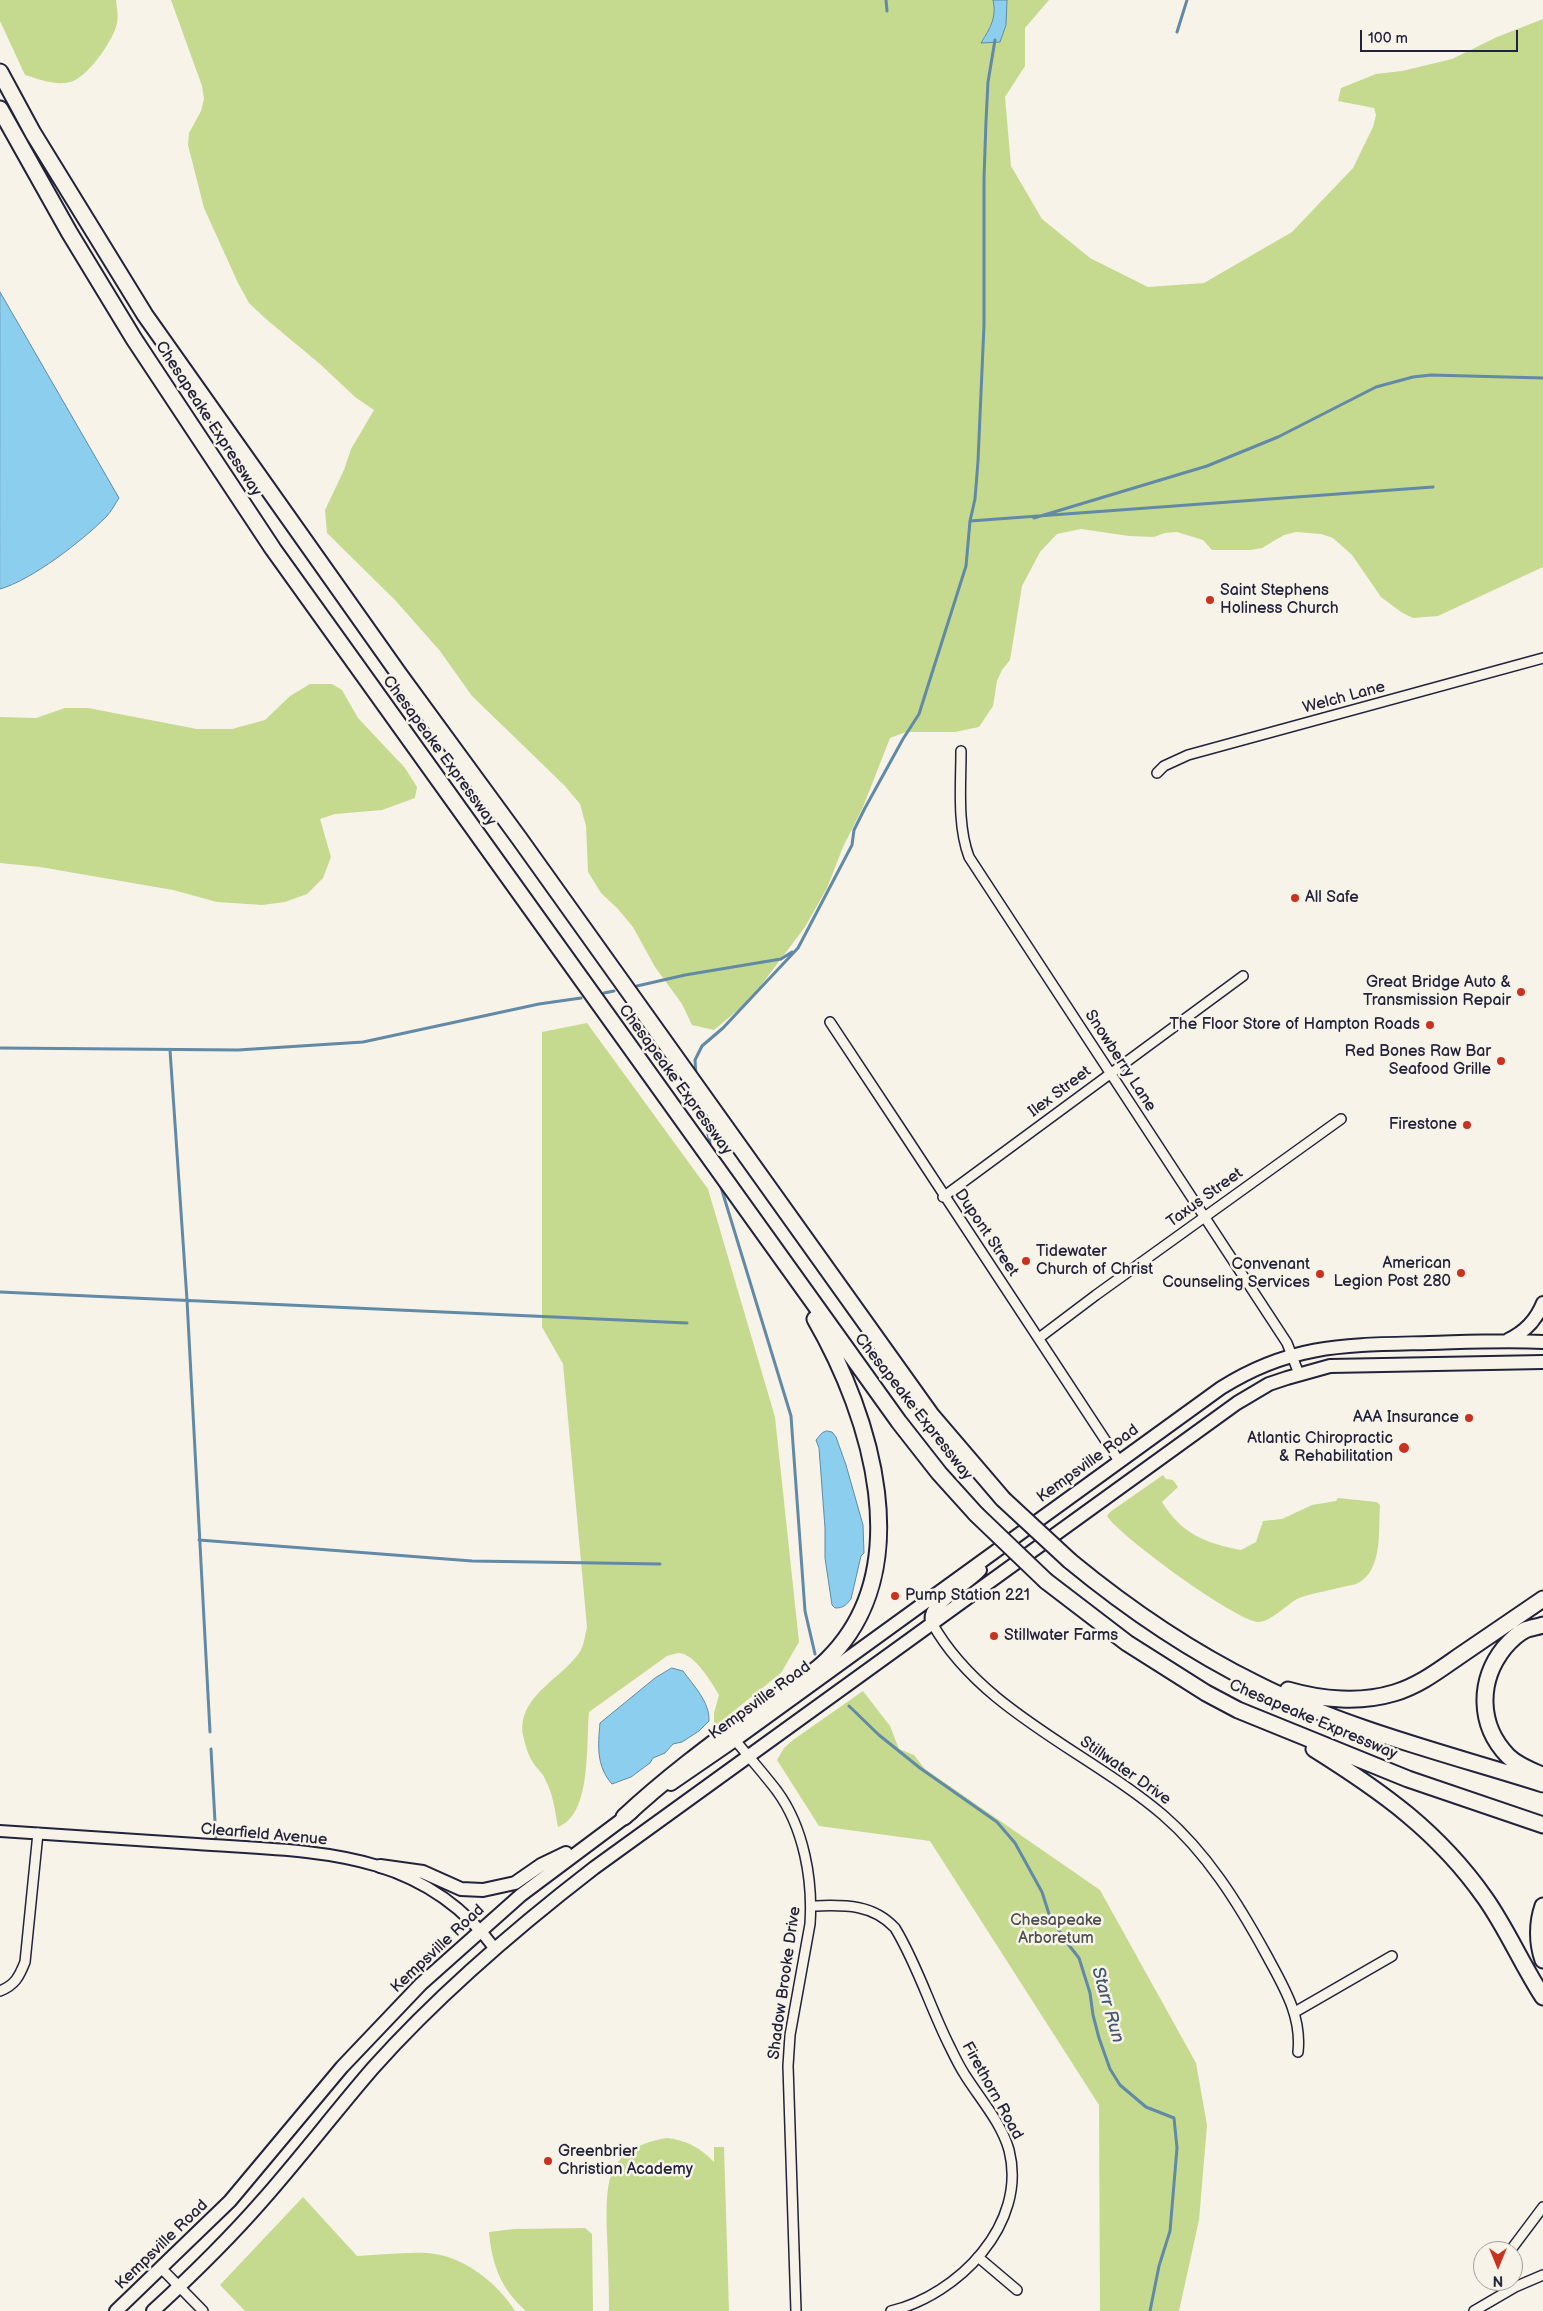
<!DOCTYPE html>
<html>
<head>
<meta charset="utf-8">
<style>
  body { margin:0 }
  #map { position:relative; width:1543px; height:2311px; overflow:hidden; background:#f7f3e8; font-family:"Balsamiq Sans",sans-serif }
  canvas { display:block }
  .north { position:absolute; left:1473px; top:2241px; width:50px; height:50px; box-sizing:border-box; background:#f7f3e8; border:1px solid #a29fa3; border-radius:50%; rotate:180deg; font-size:14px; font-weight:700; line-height:20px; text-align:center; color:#22223b }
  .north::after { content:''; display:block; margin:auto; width:18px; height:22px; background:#c8321e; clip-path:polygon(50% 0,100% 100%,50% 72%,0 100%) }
  .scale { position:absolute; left:1360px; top:30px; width:158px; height:22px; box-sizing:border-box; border:2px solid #22223b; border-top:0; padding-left:6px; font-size:15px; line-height:18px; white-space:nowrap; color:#22223b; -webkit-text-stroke:4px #f7f3e8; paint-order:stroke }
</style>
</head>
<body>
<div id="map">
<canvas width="1543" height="2311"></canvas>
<div class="north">N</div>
<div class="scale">100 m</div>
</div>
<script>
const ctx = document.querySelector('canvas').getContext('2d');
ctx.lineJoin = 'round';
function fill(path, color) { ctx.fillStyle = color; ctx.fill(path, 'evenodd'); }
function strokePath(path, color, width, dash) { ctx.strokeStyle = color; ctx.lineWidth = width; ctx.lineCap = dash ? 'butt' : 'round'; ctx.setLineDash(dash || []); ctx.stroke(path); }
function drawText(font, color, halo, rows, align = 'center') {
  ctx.font = font + ' "Balsamiq Sans",sans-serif'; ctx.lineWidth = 5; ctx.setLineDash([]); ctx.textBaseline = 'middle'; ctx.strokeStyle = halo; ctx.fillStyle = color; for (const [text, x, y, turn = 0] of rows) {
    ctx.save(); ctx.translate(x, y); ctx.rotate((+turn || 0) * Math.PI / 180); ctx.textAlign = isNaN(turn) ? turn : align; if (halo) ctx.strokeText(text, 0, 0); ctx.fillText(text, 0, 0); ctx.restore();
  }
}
const green = new Path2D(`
  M 0,0 L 116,0 C 117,8 119,19 116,27 C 111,43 87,78 70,82 C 56,86 38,79 25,75 L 0,21 Z
  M 171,0 L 993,0 C 998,22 989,25 982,43 L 1006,25 L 1007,0 L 1049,0 L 1025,28 L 1025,66 L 1005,97 L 1011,166 L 1042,219 L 1090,258 L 1148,287 L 1204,283 L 1292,232 L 1353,168 L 1373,127 L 1376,115 L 1374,108 L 1338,101 L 1341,88 L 1376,74 L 1402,71 L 1452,59 L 1497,37 L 1543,19 L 1543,567 L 1438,616 L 1413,618 L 1401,612 L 1381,597 L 1352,555 L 1333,538 L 1321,534 L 1296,532 L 1284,535 L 1262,548 L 1250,550 L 1212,550 L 1203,540 L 1177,532 L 1165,533 L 1154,537 L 1129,536 L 1081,529 L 1057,534 L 1040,552 L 1022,586 L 1010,660 L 1002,670 L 997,681 L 993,706 L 979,727 L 955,732 L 906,732 L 890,738 L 863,807 L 843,847 L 827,888 L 805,927 L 750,1000 L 714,1030 L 692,1025 L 682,1004 L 655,967 L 633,927 L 618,909 L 601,893 L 588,872 L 586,826 L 580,804 L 565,786 L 472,696 L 440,651 L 395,600 L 327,533 L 325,510 L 344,470 L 351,449 L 374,410 L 355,397 L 320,364 L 266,319 L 249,303 L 238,283 L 204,208 L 188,145 L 189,133 L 201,111 L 204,99 L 202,86 Z
  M 310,684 L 332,684 L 342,690 L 358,718 L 405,768 L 417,787 L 415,798 L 382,810 L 335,814 L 320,819 L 331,857 L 323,878 L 307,894 L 285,902 L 262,905 L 217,902 L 173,890 L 40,867 L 0,863 L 0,717 L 36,718 L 65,708 L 88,708 L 197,729 L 232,729 L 265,720 L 290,696 Z
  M 587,1023 L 708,1189 L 775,1417 L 799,1642 L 781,1673 L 714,1727 L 714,1713 L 719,1695 C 712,1683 695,1654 679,1653 C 676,1653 671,1655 667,1656 L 589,1712 C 586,1742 592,1815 558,1827 C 555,1811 553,1793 545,1779 C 543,1773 537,1769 534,1764 C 528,1756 525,1744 523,1735 C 517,1697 561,1679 579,1653 C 584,1647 585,1635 587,1627 L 563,1364 L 542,1327 L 542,1032 Z
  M 1163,1475 L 1166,1479 L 1173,1480 L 1178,1487 L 1162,1502 C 1182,1534 1205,1543 1241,1550 L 1256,1542 L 1263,1521 L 1282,1519 L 1312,1505 L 1336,1501 L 1338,1498 L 1377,1502 L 1380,1505 C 1378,1528 1384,1572 1356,1584 C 1349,1586 1341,1587 1334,1589 C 1322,1592 1308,1594 1297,1599 C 1286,1605 1271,1622 1258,1622 C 1236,1621 1119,1536 1107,1516 L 1110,1512 Z
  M 863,1691 L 890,1726 L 899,1749 L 914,1755 L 925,1769 L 1100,1890 L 1196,2063 L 1207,2125 L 1199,2220 L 1179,2311 L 1100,2311 L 1099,2105 L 930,1841 L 819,1826 L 777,1760 L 784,1748 L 793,1740 Z
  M 667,2138 C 686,2140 701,2148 714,2162 L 714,2147 L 724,2147 L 729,2311 L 609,2311 C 609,2285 608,2260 607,2234 C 606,2180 605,2149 667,2138 Z
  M 303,2197 L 357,2256 C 380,2255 404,2252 427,2253 C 462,2255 497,2282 515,2311 L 245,2311 L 220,2285 Z
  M 585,2228 L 592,2234 L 593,2311 L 526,2311 C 501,2289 492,2265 489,2232 L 514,2229 Z`);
const water = new Path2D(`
  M 993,0 L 1007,0 L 1006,25 L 1000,42 L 981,43 C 990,28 997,18 993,0 Z
  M 0,292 L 119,498 C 115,504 111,512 106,517 C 82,541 32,580 0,589 Z
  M 827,1431 L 832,1432 L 836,1437 L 846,1465 L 863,1525 L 864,1553 L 861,1556 L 851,1599 C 846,1605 844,1608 835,1608 L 832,1605 L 825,1558 L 825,1528 L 819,1448 L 816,1440 L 822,1433 Z
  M 672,1668 L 683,1671 C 693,1685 710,1702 709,1721 L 699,1731 L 682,1742 L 673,1744 L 665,1753 L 653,1758 L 650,1763 L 631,1777 L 612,1784 C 596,1766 598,1745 600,1723 L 655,1678 Z`);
const stream = new Path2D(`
  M 886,0 L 887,11
  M 1177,32 L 1187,0
  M 1034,518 L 1207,466 L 1278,437 L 1376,387 L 1413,377 L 1431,375 L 1543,378
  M 970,521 L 1433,487
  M 637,986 L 685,975 L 781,959 L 792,952
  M 604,993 L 614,991
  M 0,1048 L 238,1050 L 363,1042 L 539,1004 L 581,998
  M 170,1050 L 187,1300 L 210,1732
  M 696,1076 L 695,1060 L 702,1046 L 723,1028 L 798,948 L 852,845 L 854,830 L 865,808 L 903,739 L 919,714 L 966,566 L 970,521 L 975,499 L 978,461 L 984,325 L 984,178 L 986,121 L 988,82 L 995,40
  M 703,1112 L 710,1143
  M 720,1184 L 791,1416 L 805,1611 L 815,1654
  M 0,1292 L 687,1323
  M 199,1540 L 472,1561 L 660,1564
  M 849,1706 L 879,1735 L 920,1768 L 997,1822 L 1015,1843 L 1042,1892 L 1049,1914 L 1064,1939 L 1079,1958 L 1090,1993 L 1093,2015 L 1099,2038 L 1110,2069 L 1120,2085 L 1146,2107 L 1174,2118 L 1177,2148 L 1170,2231 L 1159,2266 L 1150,2311
  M 211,1749 L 216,1840`);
const minor = new Path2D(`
  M 961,751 C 961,785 957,825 969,857 L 1287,1343 L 1299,1374
  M 1157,773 L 1164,766 L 1188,755 L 1543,658
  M 830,1022 C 927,1168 1023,1315 1119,1461
  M 943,1197 L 1243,976
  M 1039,1338 L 1096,1295 L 1341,1119
  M 932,1623 C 981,1711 1089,1752 1163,1815 C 1207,1853 1238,1903 1266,1954 C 1283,1986 1302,2015 1298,2052
  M 735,1740 C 749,1757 764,1774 777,1791 C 804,1828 813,1880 810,1924 L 790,2035 L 788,2066 L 796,2311
  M 812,1906 C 843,1905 872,1903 895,1928 C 917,1964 930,2007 949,2045 C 954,2055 959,2066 965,2075 C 980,2099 1001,2122 1009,2150 C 1028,2224 958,2295 891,2311
  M 0,1991 C 15,1985 19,1977 25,1962 L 38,1833
  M 1295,2012 L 1392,1956
  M 1510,2251 L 1543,2207
  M 978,2257 L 1017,2290
  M 162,2269 L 203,2311
  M 1506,2292 L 1506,2281
  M 1474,2311 L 1515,2287 L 1543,2275`);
const tertiary = new Path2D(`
  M 0,1831 C 66,1835 131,1840 197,1844 C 310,1852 421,1847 495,1949`);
const primary = new Path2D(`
  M 1508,1340 C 1525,1332 1536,1321 1543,1303
  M 932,1623 C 932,1620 931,1618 932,1615 C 935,1601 970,1582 980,1570
  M 671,1784 L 735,1740 L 1221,1388 C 1292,1343 1348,1345 1429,1343 C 1467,1342 1505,1340 1543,1342
  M 380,1866 L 423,1872 L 461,1889 L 483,1890 L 515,1883 L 541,1865 L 566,1853
  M 116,2311 L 230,2201 L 342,2067 L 421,1984 L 521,1895 L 632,1812
  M 153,2311 C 191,2276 228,2240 262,2201 C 300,2158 335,2112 373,2068 C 439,1994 515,1929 594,1868 L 1237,1403 L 1269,1384 L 1287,1378 L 1330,1366 L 1543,1362`);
const motorway = new Path2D(`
  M 0,72 L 33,133 L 145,315 L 399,674 L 519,838 L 932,1416 L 1003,1499
  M 0,109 L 69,232 L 134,339 L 273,549 L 899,1422 L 939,1473 L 976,1514
  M 1070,1561 C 1127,1608 1190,1651 1257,1684 C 1346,1729 1448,1754 1543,1784
  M 1046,1581 L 1127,1643 L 1206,1693 L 1238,1710 L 1408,1779 L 1543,1825
  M 1288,1690 C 1322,1700 1361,1703 1394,1693 C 1418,1686 1438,1671 1458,1657 C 1486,1638 1515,1618 1543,1599
  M 1314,1749 C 1381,1791 1438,1831 1485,1898 C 1507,1929 1522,1965 1543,1997
  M 1542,1775 C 1530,1770 1517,1765 1508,1756 C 1478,1725 1478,1681 1504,1648 C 1510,1641 1517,1634 1525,1630 C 1530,1628 1537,1627 1543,1625
  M 624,1817 C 667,1777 713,1743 760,1708 C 782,1692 808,1679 827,1660 C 919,1570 871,1416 815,1319
  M 1543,1906 C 1537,1923 1537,1943 1543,1960`);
const motorwayBridge = new Path2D(`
  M 1003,1499 L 1070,1561
  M 976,1514 L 1046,1581`);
const markers = [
  [1210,600,5,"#c8321e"],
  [1295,898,5,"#c8321e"],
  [1521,992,5,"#c8321e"],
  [1430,1025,5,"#c8321e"],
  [1501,1061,5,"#c8321e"],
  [1467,1125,5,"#c8321e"],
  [1026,1261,5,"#c8321e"],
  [1461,1273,5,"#c8321e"],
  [1320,1274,5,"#c8321e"],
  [1469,1418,5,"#c8321e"],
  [1404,1448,6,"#c8321e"],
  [895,1596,5,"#c8321e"],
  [994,1636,5,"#c8321e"],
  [548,2161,5,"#c8321e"]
];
const streetNames = [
  ["Chesapeake Expressway",208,419,57],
  ["Welch Lane",1344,698,-15],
  ["Chesapeake Expressway",439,751,54],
  ["Snowberry Lane",1120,1061,57],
  ["Chesapeake Expressway",675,1080,54],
  ["Ilex Street",1060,1092,-37],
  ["Taxus Street",1205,1198,-36],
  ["Dupont Street",986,1233,56],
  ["Chesapeake Expressway",913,1407,52],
  ["Kempsville Road",1088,1464,-36],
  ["Kempsville Road",760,1701,-36],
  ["Chesapeake Expressway",1313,1720,23],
  ["Stillwater Drive",1125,1771,35],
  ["Clearfield Avenue",264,1835,5],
  ["Kempsville Road",438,1949,-43],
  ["Shadow Brooke Drive",785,1983,-82],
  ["Firethorn Road",992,2091,61],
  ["Kempsville Road",162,2245,-44]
];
const poiNames = [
  ["Saint Stephens",1220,591,"left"],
  ["Holiness Church",1220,609,"left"],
  ["All Safe",1305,898,"left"],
  ["Great Bridge Auto &",1511,983],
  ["Transmission Repair",1511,1001],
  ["The Floor Store of Hampton Roads",1420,1025],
  ["Red Bones Raw Bar",1491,1052],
  ["Seafood Grille",1491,1070],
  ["Firestone",1457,1125],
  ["Tidewater",1036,1252,"left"],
  ["Church of Christ",1036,1270,"left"],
  ["American",1451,1264],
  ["Legion Post 280",1451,1282],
  ["Convenant",1310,1265],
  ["Counseling Services",1310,1283],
  ["AAA Insurance",1459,1418],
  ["Atlantic Chiropractic",1393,1439],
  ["& Rehabilitation",1393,1457],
  ["Pump Station 221",905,1596,"left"],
  ["Stillwater Farms",1004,1636,"left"],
  ["Greenbrier",558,2152,"left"],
  ["Christian Academy",558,2170,"left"]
];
const parkNames = [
  ["Chesapeake",1056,1921],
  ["Arboretum",1056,1939]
];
const waterNames = [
  ["Starr Run",1107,2005,74]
];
fill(green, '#c5da8f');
fill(water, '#8cceed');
strokePath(water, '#6289a6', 1);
strokePath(stream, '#6289a6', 3);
strokePath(minor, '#22223b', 12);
strokePath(tertiary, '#22223b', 14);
strokePath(primary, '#22223b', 16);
strokePath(motorway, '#22223b', 19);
strokePath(minor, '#f7f3e8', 9);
strokePath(tertiary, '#f7f3e8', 10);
strokePath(primary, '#f7f3e8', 12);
strokePath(motorway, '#f7f3e8', 15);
strokePath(motorwayBridge, '#22223b', 19, []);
strokePath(motorwayBridge, '#f7f3e8', 15);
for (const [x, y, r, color] of markers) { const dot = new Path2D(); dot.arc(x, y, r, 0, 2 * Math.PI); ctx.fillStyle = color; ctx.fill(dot); strokePath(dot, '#f7f3e8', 2); }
drawText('16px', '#22223b', '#f7f3e8', streetNames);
drawText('16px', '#22223b', '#f7f3e8', poiNames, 'right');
drawText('16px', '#4b5050', '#f7f3e8', parkNames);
drawText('italic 18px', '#425670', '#f7f3e8', waterNames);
</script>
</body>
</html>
